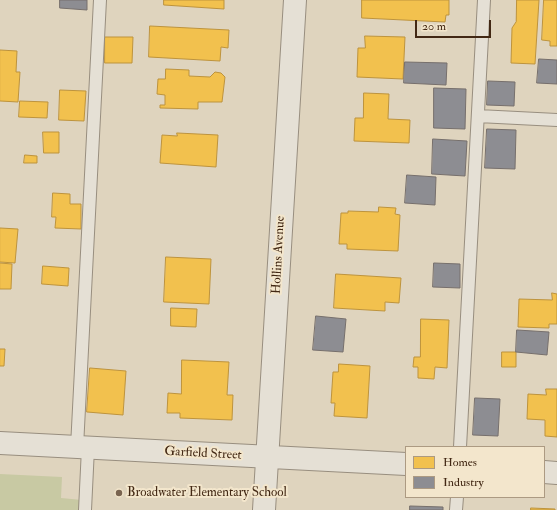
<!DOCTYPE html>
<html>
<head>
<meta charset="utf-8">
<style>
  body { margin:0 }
  #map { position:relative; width:557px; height:510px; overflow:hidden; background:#dfd4be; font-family:"IM FELL Double Pica",serif }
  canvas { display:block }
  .legend { position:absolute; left:405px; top:446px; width:140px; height:52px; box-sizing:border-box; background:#f3e6cc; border:1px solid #ac9a82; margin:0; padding:5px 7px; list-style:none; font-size:12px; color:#422814 }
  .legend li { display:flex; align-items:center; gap:8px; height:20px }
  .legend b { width:20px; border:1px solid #ac9a82 }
  .scale { position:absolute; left:415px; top:20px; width:76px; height:18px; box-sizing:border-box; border:2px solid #422814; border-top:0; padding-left:5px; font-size:12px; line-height:14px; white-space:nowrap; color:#422814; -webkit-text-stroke:3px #f3e6cc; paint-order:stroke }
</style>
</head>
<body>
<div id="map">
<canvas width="557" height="510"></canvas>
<ul class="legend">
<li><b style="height:11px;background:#f2c14e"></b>Homes</li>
<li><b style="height:11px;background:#8d8d92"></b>Industry</li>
</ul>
<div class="scale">20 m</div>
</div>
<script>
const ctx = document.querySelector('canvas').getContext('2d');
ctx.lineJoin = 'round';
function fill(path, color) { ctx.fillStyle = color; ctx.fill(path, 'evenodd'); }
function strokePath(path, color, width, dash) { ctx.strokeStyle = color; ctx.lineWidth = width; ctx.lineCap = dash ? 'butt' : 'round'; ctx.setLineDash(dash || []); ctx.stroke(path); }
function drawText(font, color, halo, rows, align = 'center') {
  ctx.font = font + ' "IM FELL Double Pica",serif'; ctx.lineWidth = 4; ctx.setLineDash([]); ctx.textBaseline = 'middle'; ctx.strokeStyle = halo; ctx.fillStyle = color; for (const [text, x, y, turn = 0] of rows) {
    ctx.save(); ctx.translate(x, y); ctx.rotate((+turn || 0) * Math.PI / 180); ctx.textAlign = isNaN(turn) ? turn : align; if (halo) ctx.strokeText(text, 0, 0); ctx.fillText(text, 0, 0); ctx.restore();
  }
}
const green = new Path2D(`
  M 0,474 L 62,477 L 61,498 L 82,500 L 82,510 L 0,510 Z`);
const homes = new Path2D(`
  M 164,0 L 224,0 L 224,9 L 164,5 Z
  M 362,0 L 449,0 L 449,15 L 446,15 L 445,22 L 362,18 Z
  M 517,0 L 539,0 L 535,64 L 511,63 L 512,28 L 516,22 Z
  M 544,0 L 557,0 L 557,46 L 550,46 L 550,41 L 542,40 Z
  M 150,26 L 229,30 L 228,48 L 221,47 L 220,61 L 149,57 Z
  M 365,36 L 405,37 L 403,79 L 357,77 L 358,48 L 365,48 Z
  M 105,37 L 133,37 L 132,63 L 105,63 Z
  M 0,50 L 17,51 L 16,72 L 20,72 L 18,102 L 0,101 Z
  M 166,69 L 189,70 L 189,76 L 210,77 L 215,72 L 221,73 L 225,77 L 222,102 L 198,102 L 198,109 L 160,108 L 160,105 L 165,105 L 165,95 L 157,94 L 158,79 L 165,79 Z
  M 60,90 L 86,91 L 84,121 L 59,120 Z
  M 364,93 L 389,94 L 388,119 L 410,120 L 409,143 L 354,141 L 355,118 L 363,118 Z
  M 20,101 L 48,102 L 47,118 L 19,117 Z
  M 43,132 L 59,132 L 59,153 L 44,153 Z
  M 177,133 L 218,135 L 216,167 L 160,163 L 162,135 L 177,136 Z
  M 25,155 L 37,156 L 37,163 L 24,163 Z
  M 53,193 L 70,194 L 70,204 L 81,204 L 81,229 L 55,228 L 56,217 L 52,217 Z
  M 379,207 L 396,208 L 395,214 L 400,215 L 398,251 L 347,249 L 347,244 L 339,244 L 341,213 L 348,213 L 348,211 L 378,212 Z
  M 0,228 L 18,229 L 15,263 L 0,262 Z
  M 166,257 L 211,259 L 209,304 L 164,302 Z
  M 0,263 L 12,264 L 11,289 L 0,289 Z
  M 43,266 L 69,268 L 68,286 L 42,284 Z
  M 336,274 L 401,278 L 399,303 L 385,302 L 385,311 L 334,308 Z
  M 552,293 L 557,294 L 557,324 L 549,324 L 549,328 L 518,327 L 519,299 L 552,300 Z
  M 171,308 L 197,309 L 196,327 L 171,326 Z
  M 421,319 L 449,320 L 447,368 L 435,367 L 434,379 L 418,378 L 418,367 L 413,367 L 414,357 L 420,357 Z
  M 0,349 L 5,349 L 4,366 L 0,366 Z
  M 502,352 L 516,352 L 516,367 L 502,367 Z
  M 182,360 L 229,362 L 227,395 L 233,395 L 232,420 L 180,418 L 180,413 L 167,413 L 168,393 L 181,394 Z
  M 339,364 L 370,366 L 367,418 L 334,416 L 335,403 L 331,403 L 333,372 L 338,372 Z
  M 90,368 L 126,371 L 123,415 L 87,412 Z
  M 546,389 L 557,389 L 557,437 L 545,436 L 545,420 L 527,419 L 528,394 L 546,395 Z
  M 531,508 L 555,509 L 555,510 L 531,510 Z`);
const industry = new Path2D(`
  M 60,0 L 87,0 L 87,10 L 60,8 Z
  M 539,59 L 557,60 L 557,84 L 537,83 Z
  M 405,62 L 447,63 L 446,85 L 404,83 Z
  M 488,81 L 515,82 L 514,106 L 487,105 Z
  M 434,88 L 466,89 L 465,129 L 434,128 Z
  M 487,129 L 516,130 L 515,169 L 485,168 Z
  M 433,139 L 467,141 L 465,176 L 432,174 Z
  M 407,175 L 436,177 L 435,205 L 405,203 Z
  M 434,263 L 460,264 L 460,288 L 433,287 Z
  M 316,316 L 346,319 L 343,352 L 313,350 Z
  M 517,330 L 549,332 L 547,355 L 516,352 Z
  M 475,398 L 500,399 L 498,436 L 473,435 Z
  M 410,506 L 443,507 L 443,510 L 410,510 Z`);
const lane = new Path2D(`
  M 478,116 L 557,120
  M 77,447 L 100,0
  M 460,447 L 484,0
  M 85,510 L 88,448
  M 456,510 L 457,497`);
const street = new Path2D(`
  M 0,443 L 406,464
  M 544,472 L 557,473
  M 264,510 L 295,0`);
const markers = [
  [119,493,4,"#796450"]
];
const streetNames = [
  ["Hollins Avenue",279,255,-87],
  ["Garfield Street",203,454,3]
];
const poiNames = [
  ["Broadwater Elementary School",127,493]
];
fill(green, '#c8c9a3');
fill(homes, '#f2c14e');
strokePath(homes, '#bd933d', 1);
fill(industry, '#8d8d92');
strokePath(industry, '#766f6c', 1);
strokePath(lane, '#988e7f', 14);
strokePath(street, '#988e7f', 24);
strokePath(lane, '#e5e0d5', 12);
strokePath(street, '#e5e0d5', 22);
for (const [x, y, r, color] of markers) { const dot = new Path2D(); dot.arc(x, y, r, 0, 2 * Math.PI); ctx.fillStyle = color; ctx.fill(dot); strokePath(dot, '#f3e6cc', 1.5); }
drawText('13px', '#422814', '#f3e6cc', streetNames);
drawText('13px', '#422814', '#f3e6cc', poiNames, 'left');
</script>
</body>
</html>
